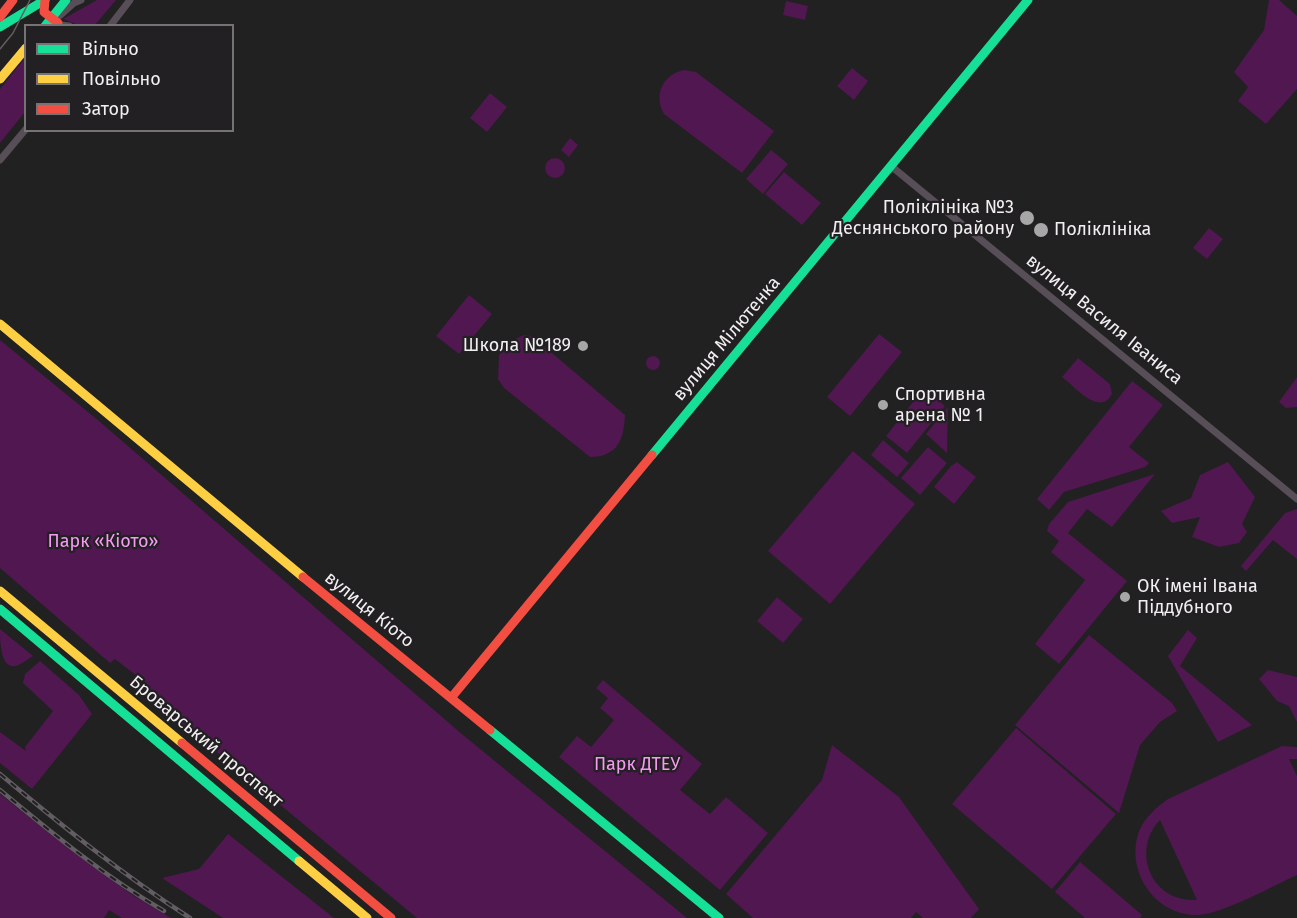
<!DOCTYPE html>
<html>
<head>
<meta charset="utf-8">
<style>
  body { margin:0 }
  #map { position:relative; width:1297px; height:918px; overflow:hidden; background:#212121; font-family:"Fira Sans",sans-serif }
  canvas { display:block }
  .legend { position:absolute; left:24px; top:24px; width:210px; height:108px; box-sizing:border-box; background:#222022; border:2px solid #757374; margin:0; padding:8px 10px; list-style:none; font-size:18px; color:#f1eff0 }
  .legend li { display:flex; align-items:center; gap:12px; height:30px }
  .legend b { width:30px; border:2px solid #757374 }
</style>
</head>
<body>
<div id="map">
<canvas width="1297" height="918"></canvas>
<ul class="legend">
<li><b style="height:8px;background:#16e098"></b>Вільно</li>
<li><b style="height:8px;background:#ffcf43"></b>Повільно</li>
<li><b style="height:8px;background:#f24e42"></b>Затор</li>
</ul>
</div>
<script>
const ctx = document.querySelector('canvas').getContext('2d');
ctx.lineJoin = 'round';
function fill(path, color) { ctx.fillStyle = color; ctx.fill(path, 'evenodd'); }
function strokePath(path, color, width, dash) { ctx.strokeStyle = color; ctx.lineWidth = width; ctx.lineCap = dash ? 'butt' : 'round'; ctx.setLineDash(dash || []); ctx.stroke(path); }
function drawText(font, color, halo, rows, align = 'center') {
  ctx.font = font + ' "Fira Sans",sans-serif'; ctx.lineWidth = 4.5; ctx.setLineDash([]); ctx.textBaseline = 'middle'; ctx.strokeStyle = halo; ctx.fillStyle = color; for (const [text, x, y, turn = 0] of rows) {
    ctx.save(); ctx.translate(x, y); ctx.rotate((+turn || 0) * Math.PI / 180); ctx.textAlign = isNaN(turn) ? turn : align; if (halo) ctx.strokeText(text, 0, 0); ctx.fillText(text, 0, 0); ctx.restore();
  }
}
const green = new Path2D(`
  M 97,0 L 116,0 L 95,25 L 78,25 L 63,19 Z
  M 1269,0 L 1279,0 L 1297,16 L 1297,89 L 1266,124 L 1238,101 L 1248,87 L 1234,72 L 1264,30 Z
  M 786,1 L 808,6 L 805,20 L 783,15 Z
  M 25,58 L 25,112 L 0,143 L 0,89 Z
  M 852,68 L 868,81 L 854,100 L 837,86 Z
  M 684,70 L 696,72 L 774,131 L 742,173 L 664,114 C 653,95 663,74 684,70 Z
  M 490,93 L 507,107 L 487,132 L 470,118 Z
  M 570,138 L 578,145 L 569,157 L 561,150 Z
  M 771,150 L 788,164 L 763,194 L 746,179 Z
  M545 168a10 10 0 1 1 20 0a10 10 0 1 1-20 0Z
  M 784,172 L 821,203 L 802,225 L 765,194 Z
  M 1209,228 L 1223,239 L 1207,259 L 1193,248 Z
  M 469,295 L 492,314 L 459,354 L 436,336 Z
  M 879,334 L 902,352 L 850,416 L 827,397 Z
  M 524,335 L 532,336 L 625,415 C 624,439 618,457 590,457 L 504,388 L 498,379 L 499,355 L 513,340 Z
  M 0,340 L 99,421 L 463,735 L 687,918 L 417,918 L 145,693 L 147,684 L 115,659 L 110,663 L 0,568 Z
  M646 363a7 7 0 1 1 14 0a7 7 0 1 1-14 0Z
  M 1078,358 L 1110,384 L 1112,394 C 1100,417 1075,387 1062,377 Z
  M 1297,377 L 1297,407 L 1286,408 L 1279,402 Z
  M 1132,381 L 1163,405 L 1129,447 L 1149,463 L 1145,467 L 1064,492 L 1049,510 L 1037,499 Z
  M 924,388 L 945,406 L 907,453 L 886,436 Z
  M 948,407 L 947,453 L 926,434 Z
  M 883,440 L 909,463 L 897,477 L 871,455 Z
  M 928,447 L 947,463 L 920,495 L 901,478 Z
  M 853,451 L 915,504 L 830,604 L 768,551 Z
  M 957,462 L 976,477 L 954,504 L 934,487 L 951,466 Z
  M 1228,462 L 1255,497 L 1242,524 L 1247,532 L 1239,543 L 1219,547 L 1192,537 L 1200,517 L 1172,523 L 1161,511 L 1191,498 L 1200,475 Z
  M 1155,474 L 1112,527 L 1087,509 L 1068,533 L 1127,581 L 1059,664 L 1035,644 L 1085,580 L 1051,552 L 1059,541 L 1047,531 L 1049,524 L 1068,502 Z
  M 1297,509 L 1297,559 L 1273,540 L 1246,571 L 1241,566 L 1285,513 Z
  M 777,597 L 803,619 L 783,643 L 757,621 Z
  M 0,629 L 33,656 C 28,659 21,665 15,666 C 0,669 0,639 0,629 Z
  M 1188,630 L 1197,638 L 1180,666 L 1252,725 L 1218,742 L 1168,656 Z
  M 1089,635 L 1172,703 L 1177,711 L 1160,722 L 1140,745 L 1119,813 L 1015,725 Z
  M 40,661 L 79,695 L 92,714 L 32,789 L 0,763 L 0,732 L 26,751 L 25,747 L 53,711 L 23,683 L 25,674 Z
  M 1268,670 L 1297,677 L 1297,722 L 1289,706 L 1277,701 L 1259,679 Z
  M 603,680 L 702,764 L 680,790 L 710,814 L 726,797 L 768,833 L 720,890 L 559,757 L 577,736 L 591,747 L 614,720 L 600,708 L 608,698 L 596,688 Z
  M 1016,728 L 1116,814 L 1052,889 L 952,804 Z
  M 832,745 L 899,797 L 979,909 L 971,918 L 923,918 L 916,912 L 911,918 L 753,918 L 726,894 L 822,780 Z
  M 1282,746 L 1297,747 L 1297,759 L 1289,759 L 1297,776 L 1297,875 C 1273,886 1224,913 1199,915 C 1155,917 1123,869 1140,829 C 1146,816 1157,807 1168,799 ZM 1160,820 L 1197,900 C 1187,900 1178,899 1169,894 C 1142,878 1139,841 1160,820 Z
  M 0,794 L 73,852 L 131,894 L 171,918 L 122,918 L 109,910 L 104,918 L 0,918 Z
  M 228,834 L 334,918 L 223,918 L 162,878 L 199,869 Z
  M 1080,862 L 1142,915 L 1140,918 L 1085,918 L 1055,892 Z`);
const street = new Path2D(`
  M 55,20 L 74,3 L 81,0
  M 54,24 L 69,26
  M 110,26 L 130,0
  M 0,160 L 26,129
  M 891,166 L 1297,499`);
const fast = new Path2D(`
  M 45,26 L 66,0
  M 0,27 L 45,0
  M 652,455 L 1028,0
  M 0,609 L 299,861
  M 490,730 L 719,918`);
const slow = new Path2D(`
  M 0,79 L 26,48
  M 0,324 L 303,577
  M 0,591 L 182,743
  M 299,861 L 367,918`);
const jam = new Path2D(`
  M 45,0 L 44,12 L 58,23
  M 0,17 L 13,0
  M 303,577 L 490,730
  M 451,698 L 652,455
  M 182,743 L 391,918`);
const tram = new Path2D(`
  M 0,49 L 13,33 L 30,0`);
const rail = new Path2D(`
  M 0,774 C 61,825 123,875 190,918
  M 0,790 C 52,833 105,877 164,911`);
const markers = [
  [1027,218,8,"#a8a7a8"],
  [1041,230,8,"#a8a7a8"],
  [583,346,6,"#a8a7a8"],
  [883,405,6,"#a8a7a8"],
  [1125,597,6,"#a8a7a8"]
];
const poiNames = [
  ["Поліклініка №3",1014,208,"right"],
  ["Деснянського району",1014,229,"right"],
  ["Поліклініка",1054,230],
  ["Школа №189",571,346,"right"],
  ["Спортивна",895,395],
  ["арена № 1",895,416],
  ["ОК імені Івана",1137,587],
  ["Піддубного",1137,608]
];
const streetNames = [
  ["вулиця Василя Іваниса",1104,320,39],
  ["вулиця Мілютенка",727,339,-50],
  ["вулиця Кіото",369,610,39],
  ["Броварський проспект",206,742,40]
];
const parkNames = [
  ["Парк «Кіото»",103,542],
  ["Парк ДТЕУ",637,765]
];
fill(green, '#501750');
strokePath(street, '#574e57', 7);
strokePath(fast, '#16e098', 9);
strokePath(slow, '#ffcf43', 9);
strokePath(jam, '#f24e42', 9);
strokePath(tram, '#625d62', 1.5);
strokePath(rail, '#625d62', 4.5);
strokePath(rail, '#222022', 2, [7]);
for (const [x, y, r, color] of markers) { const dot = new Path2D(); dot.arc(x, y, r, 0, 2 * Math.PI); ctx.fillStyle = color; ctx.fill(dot); strokePath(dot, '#222022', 2); }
drawText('18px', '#f1eff0', '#222022', poiNames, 'left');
drawText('18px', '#f1eff0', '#222022', streetNames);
drawText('18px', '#f699f3', '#222022', parkNames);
</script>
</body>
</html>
